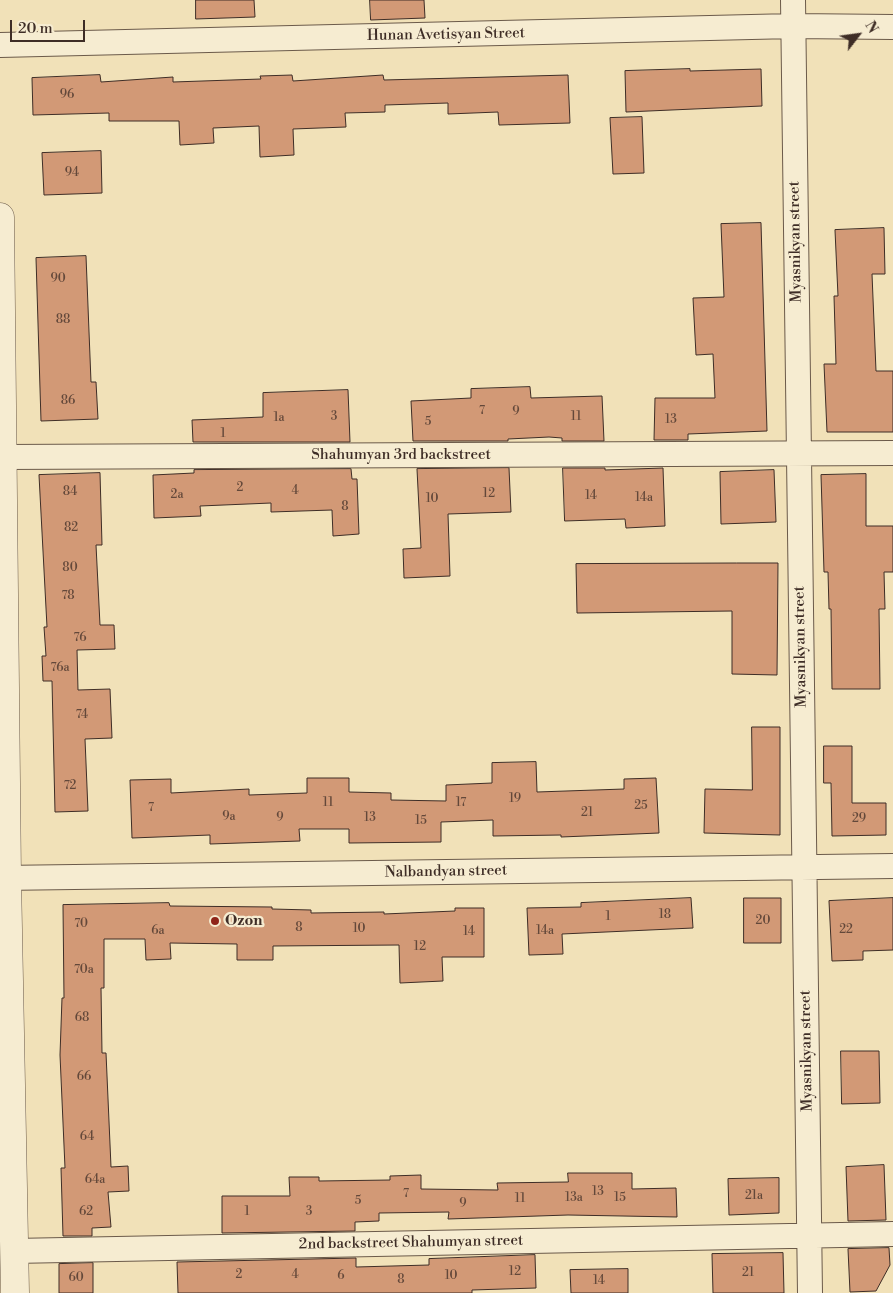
<!DOCTYPE html>
<html>
<head>
<meta charset="utf-8">
<style>
  body { margin:0 }
  #map { position:relative; width:893px; height:1293px; overflow:hidden; background:#f1e1b8; font-family:"Libre Bodoni",serif }
  canvas { display:block }
  .north { position:absolute; left:833px; top:10px; width:50px; height:50px; -webkit-text-stroke:4px #f6ecd1; paint-order:stroke; rotate:60deg; font-size:14px; font-weight:700; line-height:20px; text-align:center; color:#3e2d26 }
  .north::after { content:''; display:block; margin:auto; width:18px; height:22px; background:#3e2d26; clip-path:polygon(50% 0,100% 100%,50% 72%,0 100%) }
  .scale { position:absolute; left:10px; top:20px; width:75px; height:22px; box-sizing:border-box; border:2px solid #3e2d26; border-top:0; padding-left:6px; font-size:15px; line-height:18px; white-space:nowrap; color:#3e2d26; -webkit-text-stroke:4px #f6ecd1; paint-order:stroke }
</style>
</head>
<body>
<div id="map">
<canvas width="893" height="1293"></canvas>
<div class="north">N</div>
<div class="scale">20 m</div>
</div>
<script>
const ctx = document.querySelector('canvas').getContext('2d');
ctx.lineJoin = 'round';
function fill(path, color) { ctx.fillStyle = color; ctx.fill(path, 'evenodd'); }
function strokePath(path, color, width, dash) { ctx.strokeStyle = color; ctx.lineWidth = width; ctx.lineCap = dash ? 'butt' : 'round'; ctx.setLineDash(dash || []); ctx.stroke(path); }
function drawText(font, color, halo, rows, align = 'center') {
  ctx.font = font + ' "Libre Bodoni",serif'; ctx.lineWidth = 4.5; ctx.setLineDash([]); ctx.textBaseline = 'middle'; ctx.strokeStyle = halo; ctx.fillStyle = color; for (const [text, x, y, turn = 0] of rows) {
    ctx.save(); ctx.translate(x, y); ctx.rotate((+turn || 0) * Math.PI / 180); ctx.textAlign = isNaN(turn) ? turn : align; if (halo) ctx.strokeText(text, 0, 0); ctx.fillText(text, 0, 0); ctx.restore();
  }
}
const building = new Path2D(`
  M 196,0 L 254,0 L 255,17 L 196,19 Z
  M 370,0 L 424,0 L 425,18 L 371,20 Z
  M 690,69 L 690,71 L 761,69 L 762,106 L 626,112 L 625,71 Z
  M 100,75 L 101,82 L 173,77 L 173,82 L 261,79 L 260,76 L 292,75 L 293,81 L 383,75 L 384,80 L 568,75 L 570,123 L 499,125 L 498,112 L 448,114 L 448,103 L 385,105 L 385,112 L 345,113 L 346,127 L 293,129 L 294,155 L 260,157 L 259,126 L 213,128 L 214,143 L 180,145 L 179,121 L 109,121 L 109,113 L 33,115 L 32,78 Z
  M 642,117 L 644,173 L 613,174 L 610,118 Z
  M 101,151 L 102,193 L 44,195 L 42,153 Z
  M 761,223 L 767,431 L 688,434 L 688,440 L 654,440 L 655,398 L 715,398 L 713,354 L 696,355 L 693,298 L 724,297 L 721,224 Z
  M 884,228 L 885,274 L 872,274 L 876,371 L 893,371 L 893,432 L 827,432 L 824,364 L 836,364 L 834,296 L 838,296 L 835,230 Z
  M 86,256 L 91,382 L 96,382 L 98,419 L 41,421 L 36,258 Z
  M 530,387 L 531,398 L 602,396 L 604,441 L 562,441 L 562,438 L 549,437 L 508,439 L 508,441 L 413,441 L 411,401 L 471,398 L 471,389 Z
  M 348,390 L 350,442 L 193,442 L 192,420 L 263,417 L 263,393 Z
  M 509,468 L 511,512 L 448,514 L 450,576 L 404,578 L 403,549 L 421,548 L 417,469 Z
  M 563,468 L 605,468 L 605,470 L 663,468 L 665,526 L 626,528 L 625,519 L 565,521 Z
  M 351,469 L 352,479 L 357,479 L 359,534 L 333,536 L 332,510 L 271,512 L 271,503 L 200,506 L 201,516 L 154,518 L 153,475 L 194,473 L 194,470 Z
  M 774,470 L 776,522 L 721,524 L 720,472 Z
  M 100,473 L 102,545 L 96,545 L 100,625 L 114,625 L 115,649 L 77,650 L 78,690 L 110,689 L 112,738 L 85,739 L 88,811 L 55,812 L 52,681 L 43,681 L 42,656 L 46,656 L 44,627 L 47,627 L 39,475 Z
  M 866,474 L 866,526 L 893,526 L 893,572 L 884,572 L 885,609 L 879,609 L 880,689 L 832,689 L 831,609 L 829,609 L 828,572 L 824,572 L 821,475 Z
  M 737,563 L 778,563 L 777,675 L 732,674 L 732,611 L 577,613 L 576,564 Z
  M 752,727 L 780,727 L 780,835 L 704,833 L 705,789 L 752,790 Z
  M 824,746 L 852,746 L 852,803 L 886,803 L 886,835 L 832,836 L 831,783 L 824,783 Z
  M 536,762 L 537,792 L 624,789 L 624,779 L 656,778 L 659,833 L 561,837 L 561,835 L 493,836 L 493,820 L 441,822 L 441,842 L 349,843 L 349,829 L 299,829 L 300,841 L 210,844 L 210,835 L 132,838 L 130,780 L 171,779 L 171,793 L 249,789 L 249,795 L 307,793 L 307,778 L 349,778 L 349,792 L 391,793 L 391,800 L 446,801 L 446,785 L 492,783 L 492,763 Z
  M 691,898 L 693,928 L 562,934 L 563,954 L 529,955 L 527,908 L 581,907 L 581,903 Z
  M 744,898 L 781,898 L 781,943 L 744,943 Z
  M 893,898 L 893,950 L 863,951 L 863,960 L 832,961 L 829,901 Z
  M 169,903 L 170,906 L 272,907 L 272,909 L 311,910 L 311,913 L 384,912 L 384,914 L 455,911 L 455,908 L 484,908 L 484,957 L 442,957 L 443,981 L 400,983 L 399,945 L 273,946 L 273,960 L 237,960 L 237,944 L 170,943 L 171,959 L 146,960 L 145,939 L 104,939 L 104,988 L 101,988 L 102,1053 L 106,1053 L 111,1167 L 128,1166 L 129,1191 L 108,1192 L 111,1227 L 92,1228 L 92,1236 L 63,1236 L 61,1168 L 65,1168 L 60,1055 L 62,998 L 64,998 L 63,905 Z
  M 841,1051 L 879,1051 L 880,1103 L 842,1104 Z
  M 884,1165 L 886,1220 L 848,1221 L 846,1167 Z
  M 568,1173 L 632,1173 L 632,1189 L 676,1188 L 677,1217 L 568,1215 L 448,1219 L 449,1212 L 379,1213 L 379,1221 L 355,1222 L 355,1231 L 222,1233 L 222,1196 L 290,1196 L 289,1177 L 319,1177 L 319,1181 L 390,1180 L 390,1176 L 421,1175 L 421,1189 L 498,1190 L 497,1183 L 568,1182 Z
  M 779,1178 L 779,1213 L 729,1215 L 728,1179 Z
  M 889,1248 L 890,1265 L 876,1291 L 850,1292 L 848,1249 Z
  M 783,1253 L 784,1293 L 713,1293 L 712,1254 Z
  M 535,1255 L 536,1288 L 472,1290 L 472,1293 L 178,1293 L 177,1262 L 356,1258 L 356,1267 L 429,1265 L 429,1259 Z
  M 93,1263 L 93,1293 L 59,1293 L 59,1264 Z
  M 628,1269 L 628,1293 L 571,1293 L 570,1270 Z`);
const minor = new Path2D(`
  M 793,0 L 810,1293
  M 0,45 L 793,26 L 893,27
  M 3,457 L 893,453
  M 0,878 L 893,866
  M 13,1251 L 893,1234`);
const tertiary = new Path2D(`
  M 0,217 L 7,878 L 15,1293`);
const markers = [
  [215,921,5,"#8f2418"]
];
const numberNames = [
  ["96",67,95],
  ["94",72,173],
  ["90",58,279],
  ["88",63,320],
  ["86",68,401],
  ["7",482,411],
  ["9",516,412],
  ["3",334,417],
  ["11",576,417],
  ["1a",279,418],
  ["13",671,420],
  ["5",428,422],
  ["1",223,434],
  ["2",240,488],
  ["4",295,491],
  ["84",70,492],
  ["12",489,494],
  ["2a",177,495],
  ["14",591,496],
  ["14a",644,498],
  ["10",432,499],
  ["8",345,507],
  ["82",71,528],
  ["80",70,568],
  ["78",68,596],
  ["76",80,638],
  ["76a",60,668],
  ["74",82,715],
  ["72",70,786],
  ["19",515,799],
  ["11",328,803],
  ["17",461,803],
  ["25",641,806],
  ["7",151,808],
  ["21",587,813],
  ["9a",229,817],
  ["9",280,818],
  ["13",370,818],
  ["29",859,819],
  ["15",421,821],
  ["18",665,915],
  ["1",608,917],
  ["20",763,921],
  ["70",81,924],
  ["8",299,928],
  ["10",359,929],
  ["22",846,930],
  ["6a",158,931],
  ["14a",545,931],
  ["14",469,932],
  ["12",420,947],
  ["70a",84,970],
  ["68",82,1018],
  ["66",84,1077],
  ["64",87,1137],
  ["64a",95,1180],
  ["13",598,1192],
  ["7",406,1194],
  ["21a",754,1196],
  ["13a",574,1198],
  ["15",620,1198],
  ["11",520,1199],
  ["5",358,1201],
  ["9",463,1204],
  ["62",86,1212],
  ["1",247,1212],
  ["3",309,1212],
  ["12",515,1272],
  ["21",748,1273],
  ["2",239,1275],
  ["4",295,1275],
  ["6",341,1276],
  ["10",451,1276],
  ["60",76,1278],
  ["8",401,1280],
  ["14",599,1281]
];
const streetNames = [
  ["Hunan Avetisyan Street",446,35,-1],
  ["Myasnikyan street",796,242,-91],
  ["Shahumyan 3rd backstreet",401,455],
  ["Myasnikyan street",801,647,-91],
  ["Nalbandyan street",446,872,-1],
  ["Myasnikyan street",807,1051,-91],
  ["2nd backstreet Shahumyan street",411,1243,-1]
];
const poiNames = [
  ["Ozon",225,921]
];
fill(building, '#d29976');
strokePath(building, '#3e2d26', 1);
strokePath(minor, '#6b5a4a', 26);
strokePath(tertiary, '#6b5a4a', 29);
strokePath(minor, '#f6ecd1', 24);
strokePath(tertiary, '#f6ecd1', 28);
for (const [x, y, r, color] of markers) { const dot = new Path2D(); dot.arc(x, y, r, 0, 2 * Math.PI); ctx.fillStyle = color; ctx.fill(dot); strokePath(dot, '#f6ecd1', 2); }
drawText('12px', '#63483a', null, numberNames);
drawText('15px', '#3e2d26', '#f6ecd1', streetNames);
drawText('bold 15px', '#3e2d26', '#f6ecd1', poiNames, 'left');
</script>
</body>
</html>
